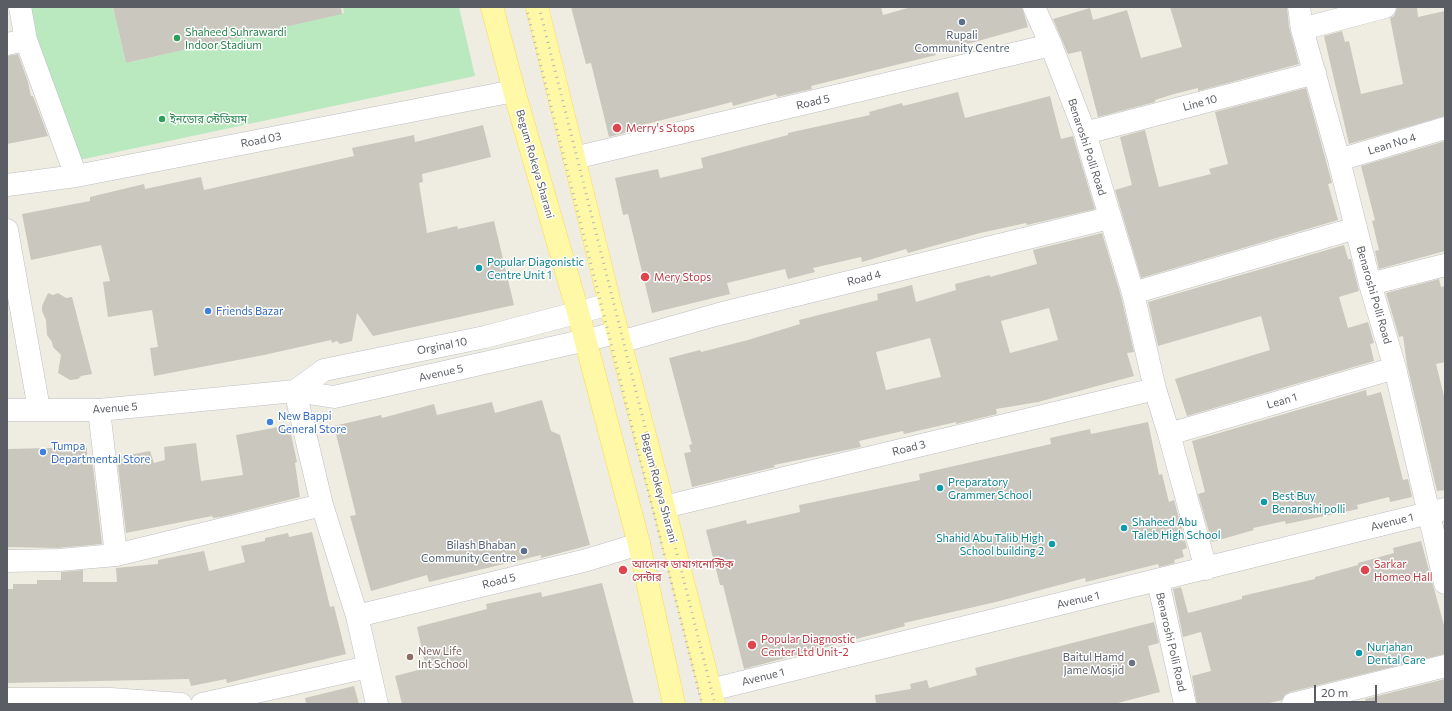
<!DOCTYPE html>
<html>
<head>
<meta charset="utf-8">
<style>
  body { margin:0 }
  #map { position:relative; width:1452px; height:711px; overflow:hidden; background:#efede1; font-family:Commissioner,sans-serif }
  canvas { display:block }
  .frame { position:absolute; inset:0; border:8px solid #5a5d64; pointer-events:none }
  .scale { position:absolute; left:1314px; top:685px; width:63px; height:18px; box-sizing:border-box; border:2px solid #5a5d64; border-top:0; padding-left:5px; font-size:12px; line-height:14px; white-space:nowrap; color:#5a5d64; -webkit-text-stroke:3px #fff; paint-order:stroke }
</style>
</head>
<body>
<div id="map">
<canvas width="1452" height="711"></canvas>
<div class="frame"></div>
<div class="scale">20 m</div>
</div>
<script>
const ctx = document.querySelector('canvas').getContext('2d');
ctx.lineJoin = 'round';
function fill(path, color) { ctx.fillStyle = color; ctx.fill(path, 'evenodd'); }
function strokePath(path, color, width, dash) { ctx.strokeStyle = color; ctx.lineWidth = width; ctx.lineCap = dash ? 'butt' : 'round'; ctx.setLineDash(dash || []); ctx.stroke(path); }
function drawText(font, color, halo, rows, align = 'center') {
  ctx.font = font + ' Commissioner,"Noto Sans Bengali",sans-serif'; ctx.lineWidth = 3; ctx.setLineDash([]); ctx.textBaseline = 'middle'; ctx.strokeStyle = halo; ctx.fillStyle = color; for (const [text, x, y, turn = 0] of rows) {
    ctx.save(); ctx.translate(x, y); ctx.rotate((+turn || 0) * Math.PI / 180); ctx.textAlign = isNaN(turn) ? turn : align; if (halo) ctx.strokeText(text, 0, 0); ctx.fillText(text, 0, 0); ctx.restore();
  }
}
const green = new Path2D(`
  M 29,7 L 113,7 L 126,63 L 344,13 L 343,7 L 459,7 L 475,76 L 65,163 Z`);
const building = new Path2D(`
  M 113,7 L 341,7 L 342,14 L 126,63 Z
  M 571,7 L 881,7 L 883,15 L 911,7 L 1022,7 L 1028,27 L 935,53 L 936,55 L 811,86 L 812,89 L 777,97 L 776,94 L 733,106 L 732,102 L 643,125 L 644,128 L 609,137 L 591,63 L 586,64 Z
  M 1170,7 L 1287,7 L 1289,27 L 1299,64 L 1198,91 L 1198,88 L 1174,94 L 1155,100 L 1155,102 L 1098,117 L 1081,51 L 1068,54 L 1053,19 L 1090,8 L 1093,20 L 1127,10 L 1141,58 L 1182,47 Z
  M 1397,7 L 1417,7 L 1418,17 L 1445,11 L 1445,116 L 1349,144 L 1324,36 L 1342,31 L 1345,42 L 1349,41 L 1361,94 L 1403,84 L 1390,18 L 1394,16 Z
  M 18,54 L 28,82 L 31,96 L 33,96 L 48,136 L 7,144 L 7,56 Z
  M 1306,88 L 1332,183 L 1328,184 L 1338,220 L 1141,278 L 1115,190 L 1132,185 L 1120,137 L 1145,130 L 1159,187 L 1211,174 L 1209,169 L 1228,164 L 1215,112 Z
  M 958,92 L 965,118 L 1050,96 L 1061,139 L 1073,136 L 1095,209 L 1027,225 L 1026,223 L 980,233 L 908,253 L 906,249 L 862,262 L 861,257 L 813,268 L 815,272 L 788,279 L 785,269 L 727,283 L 730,294 L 652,313 L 628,214 L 623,215 L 615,178 L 658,169 L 660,178 L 703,168 L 701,158 L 788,135 L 788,133 L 870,115 L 869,112 L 902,103 L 903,106 Z
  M 483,125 L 491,157 L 422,174 L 423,182 L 419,183 L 427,233 L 457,226 L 458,229 L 494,221 L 514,305 L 373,336 L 357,313 L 352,341 L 340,344 L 337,341 L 332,343 L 331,340 L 264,355 L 154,376 L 150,348 L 158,347 L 152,310 L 108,317 L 103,282 L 110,281 L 101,245 L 31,260 L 22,214 L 90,201 L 90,197 L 144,184 L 145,189 L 201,177 L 204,190 L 354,156 L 352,148 L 414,135 L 415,142 Z
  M 1445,141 L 1445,251 L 1379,269 L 1375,251 L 1379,250 L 1372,221 L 1375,220 L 1361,166 Z
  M 1102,233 L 1121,296 L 1134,352 L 1127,353 L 1134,376 L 1038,402 L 996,409 L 997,414 L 956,424 L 956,422 L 904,434 L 903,431 L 859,441 L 861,447 L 774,465 L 775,467 L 692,487 L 684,453 L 691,452 L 689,445 L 692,444 L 669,358 L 700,350 L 701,352 L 748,340 L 800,324 L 799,320 L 878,300 L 877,294 L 912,285 L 916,302 L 956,290 L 955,284 L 990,275 L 990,277 L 1037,264 L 1033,250 ZM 1049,308 L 1058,340 L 1010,353 L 1001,321 ZM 930,338 L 941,377 L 886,390 L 876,352 Z
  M 1344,245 L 1348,259 L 1351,259 L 1359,291 L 1339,297 L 1348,328 L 1368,322 L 1374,343 L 1370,344 L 1374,361 L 1187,416 L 1175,379 L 1270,350 L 1261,316 L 1158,346 L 1148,302 Z
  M 1439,279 L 1441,287 L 1445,286 L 1445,362 L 1436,364 L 1445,400 L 1445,490 L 1437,491 L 1407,365 L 1403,336 L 1399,337 L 1386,293 Z
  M 48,293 L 53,295 L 58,293 L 66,298 L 72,297 L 92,374 L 81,376 L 78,379 L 70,380 L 58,373 L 61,355 L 53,347 L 52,342 L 47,335 L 46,320 L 42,311 L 42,306 Z
  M 1366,390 L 1367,396 L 1381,392 L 1403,480 L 1408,479 L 1412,497 L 1390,502 L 1389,497 L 1357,505 L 1358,509 L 1286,524 L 1285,521 L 1253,528 L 1254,530 L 1212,542 L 1198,494 L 1205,492 L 1192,441 Z
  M 542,400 L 551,431 L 560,435 L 590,545 L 541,558 L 541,555 L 429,582 L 427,575 L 371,591 L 350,516 L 356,515 L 334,426 L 381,415 L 382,418 L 434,404 L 437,415 L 492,402 L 495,413 Z
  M 1148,422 L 1159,475 L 1162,474 L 1169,502 L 1174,500 L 1187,548 L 1182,550 L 1184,557 L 1174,560 L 1175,563 L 1159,567 L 1158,564 L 1086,582 L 1085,578 L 996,602 L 904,623 L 905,626 L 744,669 L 723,585 L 720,585 L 706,530 L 746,520 L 747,524 L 800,512 L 799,505 L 920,480 L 919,474 L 1051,444 L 1050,438 L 1090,429 L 1091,434 Z
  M 289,425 L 297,462 L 295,463 L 300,497 L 221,517 L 213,518 L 212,516 L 126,533 L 117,457 L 150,451 L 154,463 L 165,460 L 164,447 L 196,443 L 201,481 L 243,475 L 236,435 Z
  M 50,448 L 87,448 L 87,458 L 92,458 L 102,544 L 58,548 L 7,547 L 7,449 Z
  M 312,532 L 330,607 L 334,606 L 346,654 L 227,683 L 226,679 L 191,686 L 189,679 L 7,683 L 7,589 L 13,589 L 13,584 L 37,584 L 37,580 L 61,580 L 61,572 L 83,570 L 83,582 L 117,582 L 116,568 L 158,564 L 158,560 L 204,551 L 209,571 L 245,562 L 241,546 L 265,541 L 265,538 L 288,533 L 289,537 Z
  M 1421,541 L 1445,629 L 1445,654 L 1290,692 L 1285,695 L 1282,700 L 1265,704 L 1197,704 L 1192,676 L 1211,671 L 1201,632 L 1183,637 L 1173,589 L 1181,587 L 1188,613 L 1242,599 L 1242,596 L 1315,579 L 1315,577 L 1358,565 L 1358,563 L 1394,553 L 1393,548 Z
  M 602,583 L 634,704 L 402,704 L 395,676 L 426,668 L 417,627 L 487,609 L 486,604 L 541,592 L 542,597 Z
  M 1154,622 L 1159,643 L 1148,646 L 1160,692 L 1114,704 L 876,704 L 875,695 L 911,689 L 910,684 L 927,680 L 929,688 L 977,675 L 975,668 Z
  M 1445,679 L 1445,704 L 1367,704 L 1365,699 Z
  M 354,686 L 359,704 L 306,704 L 305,698 Z`);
const street = new Path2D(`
  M 20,7 L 26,40 L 76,176
  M 1034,7 L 1051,45 L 1085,133 L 1133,293 L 1155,389 L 1169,434 L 1206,569
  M 1299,7 L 1302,29 L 1339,160 L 1370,284 L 1395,368 L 1445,583
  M 1302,29 L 1385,7
  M 7,44 L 26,40
  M 1085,133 L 1315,73
  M 574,158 L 1051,45
  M 1339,160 L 1445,128
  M 7,185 L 76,176 L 514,91
  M 7,230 L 39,409
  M 1370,284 L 1445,265
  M 1133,293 L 1356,228
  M 620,342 L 719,314 L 1109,218
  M 295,391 L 322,505 L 357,616 L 377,704
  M 99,410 L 116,555
  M 1169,434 L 1395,368
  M 664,507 L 1155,389
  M 7,561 L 59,560 L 116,555 L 322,505
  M 1158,581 L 1185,704
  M 357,616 L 587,560 L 639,544
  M 710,690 L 1445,509
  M 7,699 L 111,699 L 181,704
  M 202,704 L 368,667
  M 1293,704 L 1445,666`);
const secondary = new Path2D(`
  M 295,391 L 324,370 L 485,337 L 610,304
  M 7,410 L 99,410 L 295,391 L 334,397 L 617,333`);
const primary = new Path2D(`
  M 492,7 L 514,91 L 578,312 L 639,544 L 674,704
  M 537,7 L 610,304 L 664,507 L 714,704`);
const rail = new Path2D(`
  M 526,7 L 702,704
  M 539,7 L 715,704`);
const markers = [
  [962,22,4,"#5c6f8a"],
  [177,38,4,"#2e9e5b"],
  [162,119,4,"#2e9e5b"],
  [617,128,5,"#e0444e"],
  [479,268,4,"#0f9aa8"],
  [645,277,5,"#e0444e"],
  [208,311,4,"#3f7fe0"],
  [270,422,4,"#3f7fe0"],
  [43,452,4,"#3f7fe0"],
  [940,488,4,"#0f9aa8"],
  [1264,502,4,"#0f9aa8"],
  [1124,528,4,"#0f9aa8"],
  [1052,544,4,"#0f9aa8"],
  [524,551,4,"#5c6f8a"],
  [623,570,5,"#e0444e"],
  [1365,570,5,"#e0444e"],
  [752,645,5,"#e0444e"],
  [1359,653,4,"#0f9aa8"],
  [410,657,4,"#8d6e63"],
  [1132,663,4,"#6b7280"]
];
const leisureNames = [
  ["Shaheed Suhrawardi",185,32],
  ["Indoor Stadium",185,45],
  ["ইনডোর স্টেডিয়াম",170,119]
];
const serviceNames = [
  ["Rupali",962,35],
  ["Community Centre",962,48],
  ["Bilash Bhaban",516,545,"right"],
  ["Community Centre",516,558,"right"]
];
const streetNames = [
  ["Road 5",813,102,-13],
  ["Line 10",1200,103,-15],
  ["Road 03",261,140,-11],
  ["Lean No 4",1392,144,-17],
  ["Benaroshi Polli Road",1087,147,72],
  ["Begum Rokeya Sharani",535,164,74],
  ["Road 4",864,278,-14],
  ["Benaroshi Polli Road",1374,295,74],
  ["Orginal 10",442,346,-11],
  ["Avenue 5",441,373,-13],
  ["Lean 1",1282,401,-16],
  ["Avenue 5",115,408,-4],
  ["Road 3",909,448,-14],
  ["Begum Rokeya Sharani",659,488,75],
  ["Avenue 1",1392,522,-14],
  ["Road 5",499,581,-14],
  ["Avenue 1",1078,600,-13],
  ["Benaroshi Polli Road",1171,642,77],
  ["Avenue 1",763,677,-14]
];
const healthNames = [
  ["Merry's Stops",626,128],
  ["Mery Stops",654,277],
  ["আলোক ডায়াগনোস্টিক",632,564],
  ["সেন্টার",632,577],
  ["Sarkar",1374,564],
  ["Homeo Hall",1374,577],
  ["Popular Diagnostic",761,639],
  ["Center Ltd Unit-2",761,652]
];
const cultureNames = [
  ["Popular Diagonistic",487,262],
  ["Centre Unit 1",487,275],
  ["Preparatory",948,482],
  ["Grammer School",948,495],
  ["Best Buy",1272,496],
  ["Benaroshi polli",1272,509],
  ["Shaheed Abu",1132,522],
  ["Taleb High School",1132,535],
  ["Shahid Abu Talib High",1044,538,"right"],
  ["School building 2",1044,551,"right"],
  ["Nurjahan",1367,647],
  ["Dental Care",1367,660]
];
const shopNames = [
  ["Friends Bazar",216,311],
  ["New Bappi",278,416],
  ["General Store",278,429],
  ["Tumpa",51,446],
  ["Departmental Store",51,459]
];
const educationNames = [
  ["New Life",418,651],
  ["Int School",418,664]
];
const worshipNames = [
  ["Baitul Hamd",1124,657],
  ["Jame Mosjid",1124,670]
];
fill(green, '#bae9bf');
fill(building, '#cac7be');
strokePath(street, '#bcbec4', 23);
strokePath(secondary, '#bcbfc7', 23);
strokePath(primary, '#ffdc4a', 23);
strokePath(street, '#fff', 22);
strokePath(secondary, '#fff', 22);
strokePath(primary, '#fff8a6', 22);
strokePath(rail, '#b5b6b7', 3, [1, 5]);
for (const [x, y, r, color] of markers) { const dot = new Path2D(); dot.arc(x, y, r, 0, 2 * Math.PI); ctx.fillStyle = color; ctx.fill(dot); strokePath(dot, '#fff', 1.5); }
drawText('11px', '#27864d', '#fff', leisureNames, 'left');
drawText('11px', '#4e5e75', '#fff', serviceNames);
drawText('11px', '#5a5d64', '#fff', streetNames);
drawText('11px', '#be3a42', '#fff', healthNames, 'left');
drawText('11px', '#0d838f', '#fff', cultureNames, 'left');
drawText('11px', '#366cbe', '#fff', shopNames, 'left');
drawText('11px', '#785e54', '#fff', educationNames, 'left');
drawText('11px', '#5b616d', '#fff', worshipNames, 'right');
</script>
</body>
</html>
